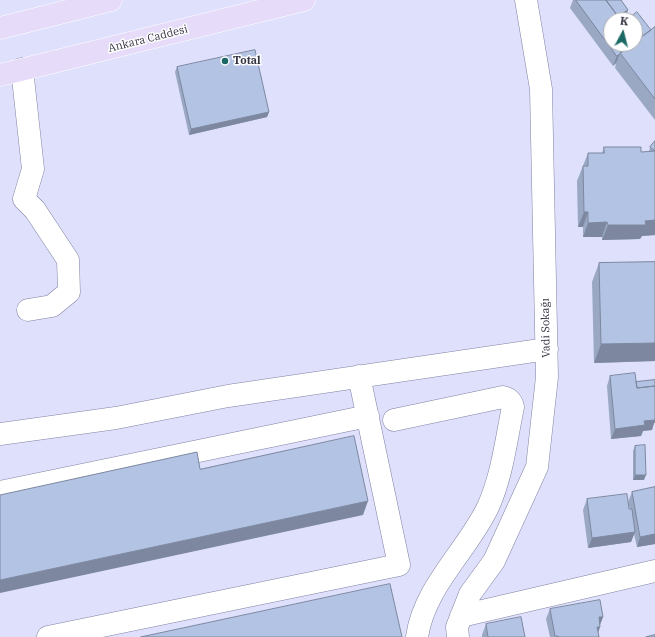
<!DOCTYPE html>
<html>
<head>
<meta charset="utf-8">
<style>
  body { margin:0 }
  #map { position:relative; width:655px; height:637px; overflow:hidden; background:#dee0fc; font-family:"IBM Plex Serif",serif }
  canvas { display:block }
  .north { position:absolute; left:603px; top:12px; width:40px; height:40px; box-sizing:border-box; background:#fff; border:1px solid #adaeb3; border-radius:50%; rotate:7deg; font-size:11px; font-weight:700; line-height:16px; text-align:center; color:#333442 }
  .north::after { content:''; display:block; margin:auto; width:14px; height:18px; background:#1c6864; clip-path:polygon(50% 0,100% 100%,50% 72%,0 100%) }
</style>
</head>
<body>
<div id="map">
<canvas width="655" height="637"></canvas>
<div class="north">K</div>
</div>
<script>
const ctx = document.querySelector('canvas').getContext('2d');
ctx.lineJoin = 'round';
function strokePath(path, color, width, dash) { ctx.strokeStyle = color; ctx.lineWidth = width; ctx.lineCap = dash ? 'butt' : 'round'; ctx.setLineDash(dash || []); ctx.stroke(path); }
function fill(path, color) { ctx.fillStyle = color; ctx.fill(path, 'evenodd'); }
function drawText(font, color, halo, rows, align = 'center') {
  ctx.font = font + ' "IBM Plex Serif",serif'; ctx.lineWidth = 3; ctx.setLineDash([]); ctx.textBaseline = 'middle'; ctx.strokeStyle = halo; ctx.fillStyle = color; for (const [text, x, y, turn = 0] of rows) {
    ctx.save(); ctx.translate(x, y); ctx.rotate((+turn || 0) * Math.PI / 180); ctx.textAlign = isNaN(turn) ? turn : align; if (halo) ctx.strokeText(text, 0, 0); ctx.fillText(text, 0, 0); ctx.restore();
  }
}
const minor = new Path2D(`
  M 22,69 L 33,169 L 24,199 L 35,210 L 68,260 L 69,292 L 52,306 L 28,310
  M 394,420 L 503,397 C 509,398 512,402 513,407 C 506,441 502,476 488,507 C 467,551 424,587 417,637
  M 0,434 L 116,418 L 228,396 L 547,349
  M 0,492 L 368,416
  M 461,616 L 655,571
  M 48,637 L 399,565 L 359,376
  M 458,637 L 457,627 L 470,594 L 494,561 L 537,467 L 547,377 L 541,89 L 526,0`);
const major = new Path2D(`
  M 0,28 L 111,0
  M 0,75 L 304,0`);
const wall = new Path2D(`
  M 573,0 L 621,0 L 628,10 L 626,15 L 611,20 L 651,30 L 655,27 L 655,120 L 615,68 L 616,63 L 613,66 L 570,8 Z
  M 177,67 L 269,112 L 267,117 L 189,135 L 175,72 Z
  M 655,141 L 655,235 L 642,236 L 640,239 L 602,240 L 602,237 L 583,237 L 583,227 L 578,227 L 577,181 L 588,153 L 602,153 L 604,147 L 641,152 L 649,152 L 650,147 Z
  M 655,262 L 655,361 L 594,363 L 592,282 L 599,263 Z
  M 610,376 L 636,382 L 655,380 L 655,423 L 654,423 L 652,430 L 643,431 L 641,436 L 611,439 L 607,386 Z
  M 635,446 L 644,480 L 633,480 L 633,451 Z
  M 655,487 L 655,544 L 637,547 L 634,534 L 631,542 L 588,548 L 583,510 L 587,499 L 630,509 L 628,502 L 632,492 Z
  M 550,609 L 603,617 L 600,625 L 600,627 L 598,633 L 599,637 L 550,637 L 546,619 Z
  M 486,624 L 525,637 L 482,637 L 482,635 Z`);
const shadedWall = new Path2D(`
  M 628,10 L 626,15 L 619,20 L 615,19 Z
  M 620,53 L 616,63 L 613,66 L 617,56 Z
  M 269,112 L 267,117 L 189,135 L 191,129 Z
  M 584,212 L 588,212 L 583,227 L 578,227 Z
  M 655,220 L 655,235 L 642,236 L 640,239 L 602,240 L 608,225 L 645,221 Z
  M 607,222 L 602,237 L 583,237 L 588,223 Z
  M 655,343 L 655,361 L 594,363 L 601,344 Z
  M 655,413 L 655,423 L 654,423 L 652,430 L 643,431 L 641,436 L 611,439 L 615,429 L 644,421 Z
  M 635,475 L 646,475 L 644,480 L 633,480 Z
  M 368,501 L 363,515 L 0,593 L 0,580 Z
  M 635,532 L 631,542 L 588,548 L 592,538 Z
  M 655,534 L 655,544 L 637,547 L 640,537 Z
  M 599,617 L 603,617 L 599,627 L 600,627 L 596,637 L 593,637 Z`);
const building = new Path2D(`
  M 576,0 L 606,0 L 621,20 L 611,20 L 611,44 L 632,44 L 617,56 Z
  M 606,0 L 621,0 L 628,10 L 618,16 Z
  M 637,12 L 651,30 L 635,42 L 635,20 L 627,20 Z
  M 655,27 L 655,99 L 620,53 L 632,44 L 635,44 L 635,42 Z
  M 255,50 L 269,112 L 191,129 L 177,67 Z
  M 655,141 L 655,151 L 650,147 Z
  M 604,147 L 641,147 L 641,152 L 655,151 L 655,220 L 645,221 L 646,225 L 608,225 L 607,222 L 588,223 L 588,212 L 584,212 L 583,166 L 588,166 L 588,153 L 604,153 Z
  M 655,262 L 655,343 L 601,344 L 599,263 Z
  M 635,373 L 637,388 L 655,386 L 655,420 L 644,421 L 645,425 L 615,429 L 610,376 Z
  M 655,380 L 655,386 L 637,388 L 636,382 Z
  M 354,436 L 368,501 L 0,580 L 0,495 L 197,452 L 200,469 Z
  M 645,445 L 646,475 L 635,475 L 635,446 Z
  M 655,487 L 655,534 L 640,537 L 632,492 Z
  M 627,494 L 629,509 L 632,509 L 635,532 L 592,538 L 587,499 Z
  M 390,584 L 402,637 L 141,637 Z
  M 600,600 L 603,617 L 599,617 L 600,627 L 597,627 L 599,637 L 559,637 L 558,636 L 555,636 L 550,609 Z
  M 521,617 L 525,637 L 488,637 L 486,624 Z
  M 655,635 L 655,637 L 646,637 Z`);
const markers = [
  [225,61,4,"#1c6864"]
];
const streetNames = [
  ["Ankara Caddesi",148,39,-14],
  ["Vadi Sokağı",546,328,-91]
];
const poiNames = [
  ["Total",233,61]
];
strokePath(minor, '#8082a2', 23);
strokePath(major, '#fff', 23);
strokePath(minor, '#fff', 22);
strokePath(major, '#e6dbf9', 22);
fill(wall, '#9aa8c4');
fill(shadedWall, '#7d88a0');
fill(building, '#b3c3e4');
strokePath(building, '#7d88a0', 1);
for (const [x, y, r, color] of markers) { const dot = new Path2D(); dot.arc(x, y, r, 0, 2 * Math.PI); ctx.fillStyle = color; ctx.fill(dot); strokePath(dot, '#fff', 1.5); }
drawText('11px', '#333442', '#fff', streetNames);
drawText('bold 11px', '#333442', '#fff', poiNames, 'left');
</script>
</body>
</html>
